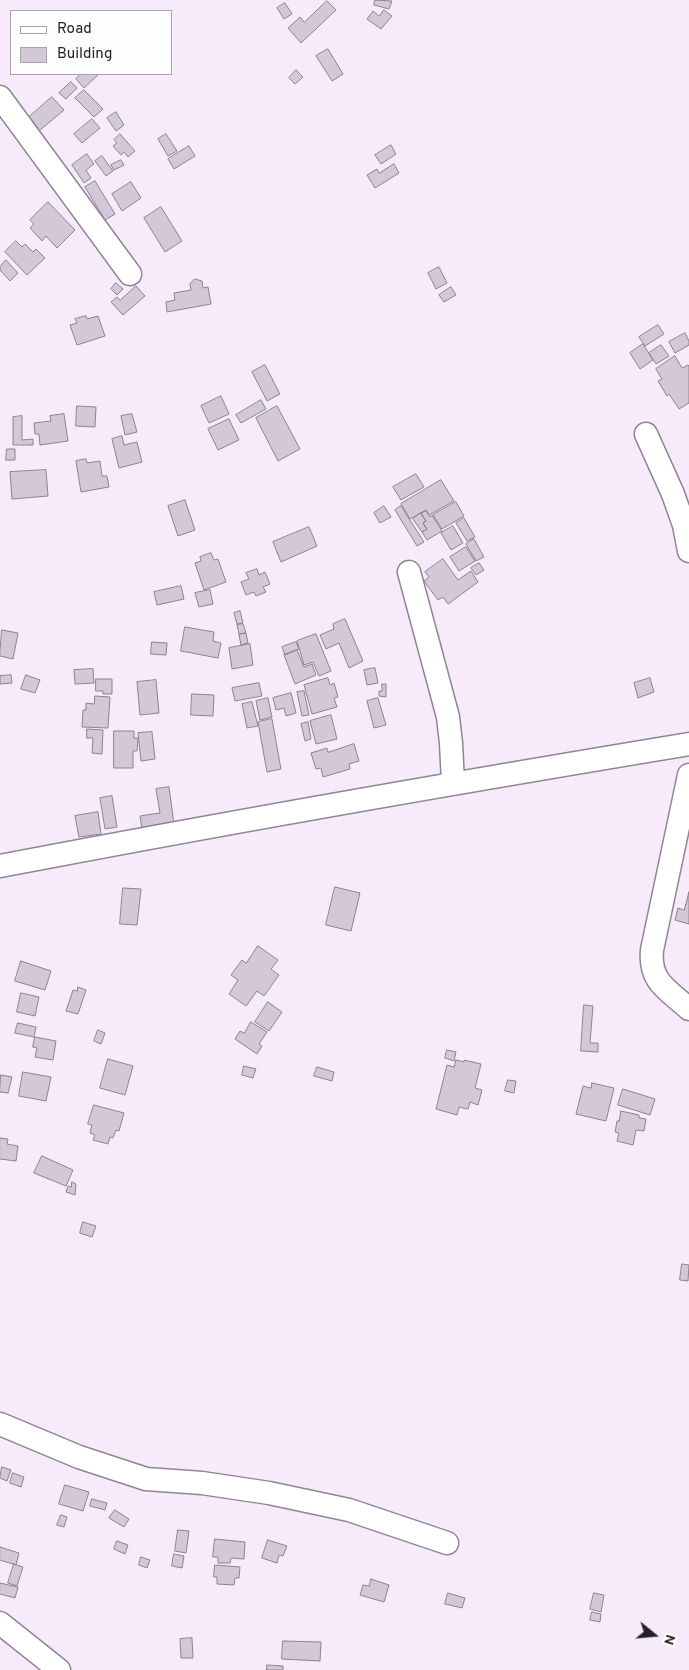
<!DOCTYPE html>
<html>
<head>
<meta charset="utf-8">
<style>
  body { margin:0 }
  #map { position:relative; width:689px; height:1670px; overflow:hidden; background:#f7ebfb; font-family:Overpass,sans-serif }
  canvas { display:block }
  .legend { position:absolute; left:10px; top:10px; width:162px; height:65px; box-sizing:border-box; background:#fdfdfd; border:1px solid #a6a5a7; margin:0; padding:6px 9px; list-style:none; font-size:15px; color:#242026 }
  .legend li { display:flex; align-items:center; gap:10px; height:25px }
  .legend b { width:25px; border:1px solid #a6a5a7 }
  .north { position:absolute; left:629px; top:1610px; width:50px; height:50px; -webkit-text-stroke:4px #fdfdfd; paint-order:stroke; rotate:107deg; font-size:14px; font-weight:700; line-height:20px; text-align:center; color:#242026 }
  .north::after { content:''; display:block; margin:auto; width:18px; height:22px; background:#242026; clip-path:polygon(50% 0,100% 100%,50% 72%,0 100%) }
</style>
</head>
<body>
<div id="map">
<canvas width="689" height="1670"></canvas>
<ul class="legend">
<li><b style="height:6px;background:#fff"></b>Road</li>
<li><b style="height:14px;background:#d2c8d7"></b>Building</li>
</ul>
<div class="north">N</div>
</div>
<script>
const ctx = document.querySelector('canvas').getContext('2d');
ctx.lineJoin = 'round';
function fill(path, color) { ctx.fillStyle = color; ctx.fill(path, 'evenodd'); }
function strokePath(path, color, width, dash) { ctx.strokeStyle = color; ctx.lineWidth = width; ctx.lineCap = dash ? 'butt' : 'round'; ctx.setLineDash(dash || []); ctx.stroke(path); }
const building = new Path2D(`
  M 375,0 L 392,1 L 389,9 L 374,5 Z
  M 327,1 L 336,10 L 301,43 L 288,28 L 300,17 L 304,22 Z
  M 285,3 L 292,14 L 284,19 L 277,8 Z
  M 384,10 L 392,16 L 381,29 L 367,19 L 373,11 L 379,16 Z
  M 328,49 L 343,74 L 332,81 L 316,56 Z
  M 296,70 L 303,77 L 295,84 L 289,78 Z
  M 81,74 L 99,74 L 84,88 L 76,79 Z
  M 71,82 L 77,88 L 66,99 L 59,93 Z
  M 84,90 L 103,109 L 94,117 L 75,98 Z
  M 52,97 L 64,110 L 39,131 L 28,118 Z
  M 116,112 L 124,125 L 116,131 L 107,118 Z
  M 92,119 L 100,128 L 82,143 L 74,134 Z
  M 120,134 L 135,151 L 128,157 L 124,152 L 121,155 L 113,146 L 117,143 L 114,140 Z
  M 166,134 L 177,151 L 168,156 L 158,139 Z
  M 391,145 L 396,154 L 381,164 L 375,155 Z
  M 189,146 L 195,156 L 174,169 L 168,159 Z
  M 87,154 L 94,164 L 86,170 L 91,178 L 84,183 L 72,165 Z
  M 102,156 L 113,171 L 106,176 L 95,161 Z
  M 121,160 L 124,165 L 114,170 L 111,165 Z
  M 394,164 L 399,173 L 375,188 L 367,175 L 377,169 L 379,173 Z
  M 95,181 L 115,214 L 105,220 L 85,187 Z
  M 131,182 L 141,198 L 122,211 L 112,194 Z
  M 48,202 L 75,230 L 57,248 L 46,236 L 42,241 L 30,228 L 34,224 L 30,220 Z
  M 161,207 L 182,241 L 165,252 L 144,218 Z
  M 16,241 L 22,247 L 25,244 L 33,252 L 36,249 L 45,258 L 27,275 L 5,252 Z
  M 6,260 L 18,273 L 10,281 L 0,270 L 0,267 Z
  M 439,267 L 447,283 L 436,289 L 428,273 Z
  M 195,279 L 202,281 L 203,288 L 208,287 L 211,304 L 167,312 L 166,302 L 175,300 L 174,293 L 191,290 L 190,284 Z
  M 116,283 L 123,289 L 117,295 L 111,289 Z
  M 136,286 L 145,296 L 123,315 L 111,302 L 117,297 L 120,300 Z
  M 451,287 L 456,295 L 444,302 L 439,295 Z
  M 86,316 L 87,319 L 98,316 L 105,336 L 77,345 L 70,325 L 77,323 L 75,319 Z
  M 658,325 L 664,334 L 645,346 L 639,337 Z
  M 685,333 L 689,341 L 689,345 L 675,353 L 669,342 Z
  M 643,344 L 653,360 L 640,369 L 630,353 Z
  M 661,345 L 669,356 L 656,364 L 649,353 Z
  M 675,356 L 682,368 L 688,365 L 689,366 L 689,403 L 679,409 L 669,394 L 667,396 L 658,381 L 662,379 L 656,369 Z
  M 265,365 L 280,394 L 267,401 L 252,372 Z
  M 221,396 L 229,414 L 209,423 L 201,406 Z
  M 261,400 L 266,409 L 241,423 L 236,415 Z
  M 77,406 L 96,407 L 95,427 L 76,426 Z
  M 277,406 L 300,449 L 278,461 L 256,418 Z
  M 64,414 L 68,441 L 40,445 L 39,434 L 35,434 L 34,423 L 51,421 L 50,416 Z
  M 132,414 L 137,432 L 125,435 L 121,416 Z
  M 22,416 L 22,440 L 33,439 L 33,445 L 13,445 L 13,417 Z
  M 229,419 L 239,440 L 218,450 L 208,429 Z
  M 122,436 L 124,445 L 137,442 L 142,462 L 119,468 L 112,439 Z
  M 7,449 L 15,449 L 15,460 L 6,460 Z
  M 86,459 L 87,463 L 100,461 L 102,476 L 107,476 L 109,487 L 81,492 L 76,461 Z
  M 46,470 L 48,496 L 12,499 L 10,472 Z
  M 416,474 L 424,487 L 401,500 L 393,487 Z
  M 441,480 L 454,501 L 429,515 L 426,510 L 410,519 L 401,504 Z
  M 185,500 L 195,530 L 178,536 L 168,506 Z
  M 456,502 L 464,516 L 442,529 L 433,515 Z
  M 384,506 L 391,517 L 380,523 L 374,513 Z
  M 401,506 L 424,542 L 417,546 L 395,510 Z
  M 426,511 L 430,517 L 432,515 L 442,531 L 427,540 L 422,532 L 427,529 L 423,523 L 426,521 L 421,514 Z
  M 421,513 L 426,521 L 423,523 L 427,529 L 422,532 L 413,519 Z
  M 464,518 L 475,537 L 467,541 L 456,523 Z
  M 453,526 L 463,543 L 451,550 L 441,533 Z
  M 309,527 L 317,546 L 281,562 L 273,542 Z
  M 474,539 L 484,557 L 476,561 L 466,544 Z
  M 466,547 L 475,561 L 459,571 L 450,557 Z
  M 211,553 L 214,560 L 218,559 L 226,582 L 204,590 L 195,563 L 201,561 L 200,557 Z
  M 443,559 L 458,580 L 471,571 L 478,582 L 448,604 L 443,597 L 438,600 L 424,581 L 429,577 L 425,572 Z
  M 479,563 L 484,570 L 476,575 L 471,568 Z
  M 257,569 L 259,575 L 265,572 L 270,584 L 263,587 L 266,592 L 256,596 L 254,592 L 246,595 L 241,582 L 249,579 L 246,573 Z
  M 181,586 L 184,599 L 157,605 L 154,592 Z
  M 210,590 L 213,604 L 199,607 L 195,593 Z
  M 240,611 L 243,623 L 237,624 L 234,613 Z
  M 345,619 L 363,661 L 349,668 L 339,643 L 326,649 L 320,635 L 334,629 L 333,624 Z
  M 243,624 L 246,633 L 239,634 L 237,625 Z
  M 185,627 L 214,632 L 213,641 L 221,643 L 218,658 L 181,651 Z
  M 2,630 L 18,633 L 13,659 L 0,656 Z
  M 246,633 L 248,643 L 241,645 L 239,635 Z
  M 316,634 L 331,671 L 319,676 L 313,662 L 304,665 L 297,641 Z
  M 152,642 L 167,643 L 166,655 L 151,654 Z
  M 296,642 L 299,649 L 285,655 L 282,647 Z
  M 250,644 L 253,665 L 232,669 L 229,648 Z
  M 297,650 L 304,667 L 312,664 L 316,675 L 295,684 L 284,655 Z
  M 375,668 L 378,683 L 367,685 L 364,670 Z
  M 93,669 L 94,683 L 75,684 L 74,670 Z
  M 11,675 L 12,683 L 0,684 L 0,676 Z
  M 26,675 L 40,680 L 35,693 L 21,689 Z
  M 328,678 L 330,685 L 334,683 L 338,697 L 334,698 L 337,707 L 312,714 L 304,685 Z
  M 650,678 L 654,692 L 638,698 L 634,683 Z
  M 96,679 L 112,679 L 112,694 L 103,694 L 103,691 L 96,691 Z
  M 156,680 L 159,713 L 140,715 L 137,682 Z
  M 259,683 L 262,696 L 235,701 L 232,688 Z
  M 382,684 L 386,684 L 386,697 L 379,696 L 379,691 L 382,691 Z
  M 304,691 L 309,715 L 302,716 L 297,692 Z
  M 291,693 L 296,713 L 286,716 L 284,708 L 276,710 L 273,698 Z
  M 192,694 L 214,695 L 213,716 L 191,715 Z
  M 95,696 L 110,697 L 108,728 L 82,727 L 83,710 L 86,710 L 86,703 L 94,704 Z
  M 268,698 L 272,717 L 260,720 L 256,701 Z
  M 378,698 L 386,725 L 374,728 L 367,701 Z
  M 252,702 L 258,726 L 247,728 L 242,704 Z
  M 331,715 L 337,739 L 316,744 L 310,721 Z
  M 272,719 L 281,769 L 267,772 L 258,722 Z
  M 308,722 L 311,739 L 305,741 L 301,724 Z
  M 87,729 L 103,730 L 102,754 L 92,753 L 93,738 L 87,738 Z
  M 114,731 L 134,731 L 134,738 L 138,738 L 137,751 L 133,751 L 133,768 L 114,768 Z
  M 152,732 L 155,759 L 141,761 L 138,733 Z
  M 354,744 L 359,761 L 349,764 L 350,769 L 323,777 L 321,768 L 316,769 L 311,753 L 327,748 L 328,752 Z
  M 169,787 L 174,824 L 142,829 L 140,816 L 160,813 L 156,789 Z
  M 112,796 L 117,827 L 105,829 L 100,798 Z
  M 98,812 L 101,834 L 79,837 L 75,816 Z
  M 335,887 L 360,893 L 351,931 L 326,925 Z
  M 123,888 L 141,889 L 137,925 L 120,924 Z
  M 689,892 L 689,924 L 675,920 L 678,908 L 684,910 Z
  M 258,946 L 278,960 L 271,969 L 279,975 L 264,996 L 257,991 L 246,1006 L 229,994 L 238,980 L 231,975 L 242,960 L 246,963 Z
  M 21,961 L 51,971 L 45,990 L 15,981 Z
  M 78,987 L 86,990 L 78,1014 L 66,1011 L 73,990 L 77,991 Z
  M 21,993 L 39,997 L 35,1016 L 17,1012 Z
  M 268,1002 L 282,1012 L 269,1031 L 255,1022 Z
  M 584,1005 L 593,1006 L 590,1043 L 598,1043 L 598,1052 L 581,1051 Z
  M 251,1022 L 267,1032 L 259,1044 L 262,1046 L 257,1054 L 235,1039 L 240,1031 L 244,1033 Z
  M 18,1023 L 36,1027 L 34,1037 L 15,1033 Z
  M 98,1030 L 105,1033 L 101,1044 L 94,1041 Z
  M 35,1037 L 56,1041 L 53,1060 L 35,1057 L 37,1048 L 33,1047 Z
  M 447,1050 L 456,1052 L 454,1061 L 445,1058 Z
  M 108,1059 L 133,1066 L 125,1095 L 100,1088 Z
  M 456,1060 L 464,1062 L 464,1060 L 481,1064 L 475,1088 L 482,1090 L 478,1105 L 470,1102 L 468,1109 L 459,1107 L 457,1115 L 436,1109 L 447,1065 L 454,1067 Z
  M 244,1066 L 256,1069 L 253,1078 L 242,1075 Z
  M 317,1067 L 334,1072 L 332,1081 L 314,1076 Z
  M 23,1072 L 51,1077 L 46,1101 L 19,1096 Z
  M 1,1075 L 12,1077 L 8,1093 L 0,1092 Z
  M 508,1080 L 516,1081 L 514,1093 L 505,1091 Z
  M 592,1083 L 614,1088 L 606,1121 L 576,1114 L 583,1086 L 591,1088 Z
  M 623,1089 L 655,1099 L 650,1115 L 618,1105 Z
  M 94,1105 L 124,1113 L 119,1131 L 116,1130 L 113,1138 L 110,1137 L 108,1144 L 93,1140 L 95,1135 L 90,1133 L 92,1125 L 88,1124 Z
  M 621,1111 L 639,1115 L 639,1118 L 646,1119 L 644,1131 L 636,1130 L 633,1145 L 617,1141 L 619,1133 L 615,1132 L 617,1121 L 619,1121 Z
  M 0,1138 L 8,1139 L 7,1144 L 18,1146 L 16,1161 L 0,1159 Z
  M 42,1156 L 73,1170 L 66,1186 L 34,1173 Z
  M 72,1182 L 76,1184 L 75,1195 L 66,1192 L 68,1186 L 71,1187 Z
  M 83,1222 L 96,1226 L 92,1237 L 80,1233 Z
  M 682,1264 L 689,1265 L 688,1281 L 680,1280 Z
  M 2,1467 L 11,1470 L 7,1481 L 0,1478 Z
  M 13,1473 L 24,1477 L 21,1487 L 10,1483 Z
  M 65,1485 L 89,1492 L 83,1511 L 59,1504 Z
  M 92,1499 L 107,1503 L 105,1510 L 90,1506 Z
  M 115,1510 L 129,1519 L 124,1527 L 109,1518 Z
  M 61,1515 L 67,1517 L 64,1527 L 57,1525 Z
  M 178,1530 L 189,1531 L 186,1553 L 175,1551 Z
  M 215,1539 L 245,1542 L 244,1559 L 231,1558 L 230,1563 L 218,1563 L 218,1557 L 213,1557 Z
  M 268,1540 L 287,1546 L 283,1556 L 279,1555 L 277,1563 L 262,1558 Z
  M 117,1541 L 128,1545 L 125,1554 L 114,1549 Z
  M 0,1547 L 19,1553 L 16,1565 L 0,1560 Z
  M 174,1554 L 184,1556 L 182,1568 L 172,1566 Z
  M 141,1557 L 150,1560 L 147,1568 L 139,1565 Z
  M 14,1564 L 23,1567 L 17,1586 L 8,1583 Z
  M 215,1565 L 240,1567 L 239,1578 L 235,1578 L 234,1585 L 217,1584 L 217,1577 L 214,1577 Z
  M 371,1579 L 389,1585 L 384,1602 L 360,1595 L 363,1585 L 369,1586 Z
  M 0,1583 L 18,1587 L 15,1598 L 0,1594 Z
  M 448,1593 L 465,1598 L 462,1608 L 445,1604 Z
  M 594,1593 L 604,1595 L 601,1612 L 590,1609 Z
  M 592,1612 L 601,1614 L 600,1622 L 590,1620 Z
  M 192,1638 L 193,1658 L 181,1658 L 180,1639 Z
  M 283,1641 L 321,1642 L 320,1661 L 282,1659 Z
  M 267,1665 L 283,1666 L 283,1670 L 267,1670 Z`);
const minor = new Path2D(`
  M 0,97 L 130,274
  M 646,434 L 673,494 L 684,525 L 689,551
  M 409,572 L 448,717 L 451,743 L 453,783
  M 689,775 L 652,950 C 649,982 667,989 689,1009
  M 0,866 C 229,822 459,782 689,744
  M 0,1424 L 79,1457 L 146,1479 L 202,1483 L 269,1493 L 349,1510 L 447,1543
  M 0,1623 L 59,1670`);
fill(building, '#d2c8d7');
strokePath(building, '#8c8290', 1);
strokePath(minor, '#8f8593', 25);
strokePath(minor, '#fff', 22);
</script>
</body>
</html>
